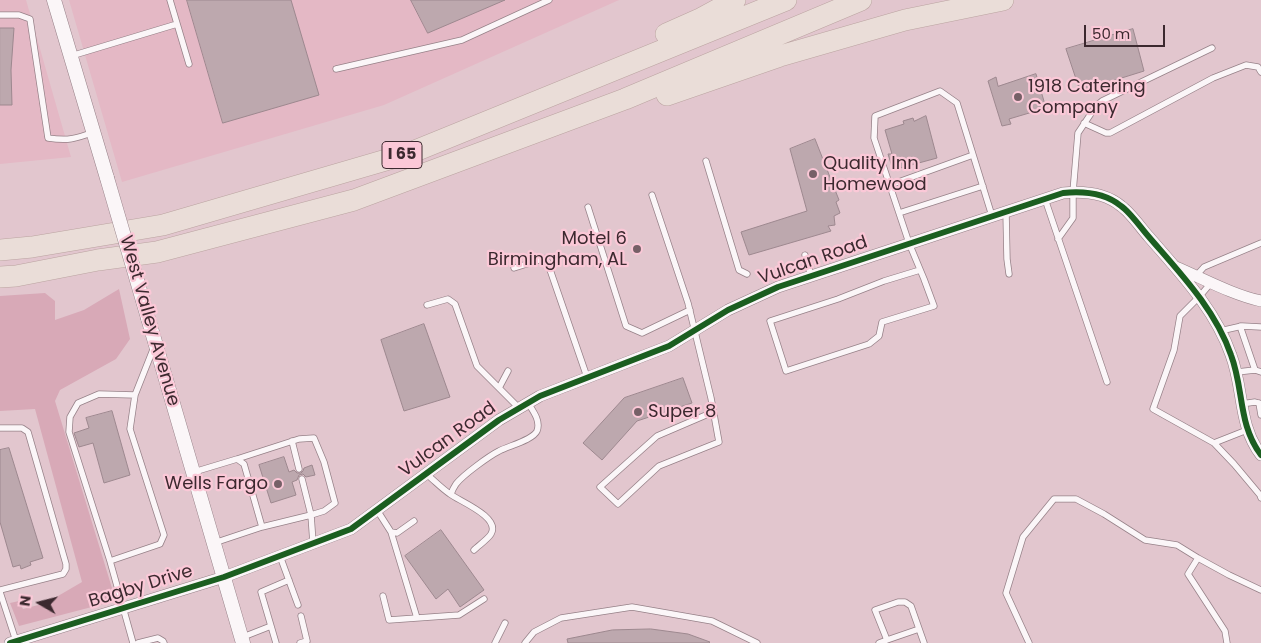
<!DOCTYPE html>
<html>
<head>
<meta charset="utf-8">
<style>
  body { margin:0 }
  #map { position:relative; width:1261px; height:643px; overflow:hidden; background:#e2c6ce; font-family:Poppins,sans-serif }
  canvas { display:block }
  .north { position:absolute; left:15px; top:578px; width:50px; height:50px; -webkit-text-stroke:4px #fbc8d7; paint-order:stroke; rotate:278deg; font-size:14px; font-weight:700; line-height:20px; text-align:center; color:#3c292f }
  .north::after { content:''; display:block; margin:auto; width:18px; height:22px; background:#3c292f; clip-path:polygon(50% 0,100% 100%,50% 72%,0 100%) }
  .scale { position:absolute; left:1084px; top:25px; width:81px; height:22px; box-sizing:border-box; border:2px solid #3c292f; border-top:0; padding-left:6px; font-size:15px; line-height:18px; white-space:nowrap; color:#3c292f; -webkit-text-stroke:4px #fbc8d7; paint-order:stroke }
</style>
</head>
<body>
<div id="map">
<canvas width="1261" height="643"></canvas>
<div class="north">N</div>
<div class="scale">50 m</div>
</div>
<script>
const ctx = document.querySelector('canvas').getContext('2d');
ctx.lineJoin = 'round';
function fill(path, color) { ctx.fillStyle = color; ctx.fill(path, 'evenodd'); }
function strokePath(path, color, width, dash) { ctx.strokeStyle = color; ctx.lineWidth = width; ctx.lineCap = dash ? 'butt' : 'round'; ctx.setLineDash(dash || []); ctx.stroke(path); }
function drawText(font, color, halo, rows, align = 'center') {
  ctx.font = font + ' Poppins,sans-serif'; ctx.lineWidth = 4.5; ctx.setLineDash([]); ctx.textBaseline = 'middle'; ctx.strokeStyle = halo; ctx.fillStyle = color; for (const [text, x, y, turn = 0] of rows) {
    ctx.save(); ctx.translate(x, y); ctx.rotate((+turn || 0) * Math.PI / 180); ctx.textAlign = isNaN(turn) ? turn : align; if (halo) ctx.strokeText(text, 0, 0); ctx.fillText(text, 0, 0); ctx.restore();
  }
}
const built = new Path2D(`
  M 0,0 L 26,0 L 71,157 L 0,164 Z
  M 69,0 L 619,0 L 384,105 L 122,182 Z`);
const green = new Path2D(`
  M 119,289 L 130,339 L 116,359 L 60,390 L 55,401 L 115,598 L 107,603 L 19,626 L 10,603 L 19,601 L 23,609 L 46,603 L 82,582 L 35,409 L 0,411 L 0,296 L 45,293 L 55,301 L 55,320 L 84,310 Z`);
const building = new Path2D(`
  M 187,0 L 291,0 L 319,95 L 223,123 Z
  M 411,0 L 505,0 L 428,33 Z
  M 0,28 L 14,28 L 11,70 L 12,105 L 0,105 Z
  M 1133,29 L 1144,71 L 1080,91 L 1066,49 Z
  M 1036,74 L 1046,108 L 1009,119 L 1011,124 L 1002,126 L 988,81 L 996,77 L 998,86 Z
  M 926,116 L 937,158 L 893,170 L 888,154 L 892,154 L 885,130 L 904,124 L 903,121 L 913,118 L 914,121 Z
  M 815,139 L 839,200 L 836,202 L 840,213 L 834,216 L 835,225 L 828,226 L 831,231 L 749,255 L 741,232 L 807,211 L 790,149 Z
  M 424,324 L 450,397 L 404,411 L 381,340 Z
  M 683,378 L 692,403 L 637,421 L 602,460 L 583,443 L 624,398 Z
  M 112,411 L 130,475 L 104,483 L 93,443 L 79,447 L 74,433 L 89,428 L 86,418 Z
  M 9,448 L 43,558 L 30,562 L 31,565 L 21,569 L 20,565 L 13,567 L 0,522 L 0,450 Z
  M 284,457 L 289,472 L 294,470 L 297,473 L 301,473 L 303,471 L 304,468 L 312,465 L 315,475 L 306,477 L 303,474 L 299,475 L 297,480 L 292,482 L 296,495 L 271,503 L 259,465 Z
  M 441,530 L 484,590 L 460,607 L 448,589 L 436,599 L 405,556 Z
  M 651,629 L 688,634 L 710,642 L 709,643 L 568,643 L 567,639 L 612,630 Z`);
const service = new Path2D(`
  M 170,0 L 189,64
  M 0,15 L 19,15 L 30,19 L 48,138 C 68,141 75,139 94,132
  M 71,56 L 177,24
  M 336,69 L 462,40 L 549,0
  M 1084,123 L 1106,133 L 1110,133 L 1213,78 L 1246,65 L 1258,67 L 1261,72
  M 706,161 L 739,270 L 747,274
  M 890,185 L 973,155
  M 652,195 L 688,303 L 711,398 L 719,442 L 659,466 L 618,504 L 600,487 L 657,436 L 713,412
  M 1045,199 L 1107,382
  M 588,207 L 626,326 L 642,333 L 690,310
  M 1006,212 L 1007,259 L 1009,274
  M 899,213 L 983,186
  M 1058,239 L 1073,218 L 1073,192 L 1078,133 L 1096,106 L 1102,101 L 1212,48
  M 805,255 L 811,276
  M 514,268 L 546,258 L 587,377
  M 920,270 L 884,281 L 838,299 L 770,321 L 786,371 L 869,344 L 879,336 L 882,322 L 934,306 L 924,279 L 909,243 L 874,138 L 875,116 L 940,91 L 957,103 L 992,216
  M 1195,277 L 1204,267 L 1261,243
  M 1211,283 L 1199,297 L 1180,316 L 1174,350 L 1153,409 L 1214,443 L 1247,430
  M 427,305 L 448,299 L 455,304 L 477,366 L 519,408
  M 1240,326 L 1255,370
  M 1220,331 L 1242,326 L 1261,327
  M 1237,372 L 1255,370 L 1261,372
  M 499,388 L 508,371
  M 1259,403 L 1261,415
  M 1241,404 L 1255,402 L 1261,404
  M 0,428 L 22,428 L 28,432 L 66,564 L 66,569 L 63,574 L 0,590
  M 292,441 L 299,469
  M 1214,443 L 1234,464 L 1260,495 L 1261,498
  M 237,459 L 299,439 L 314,438 L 324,462 L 335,503 L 324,511 L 311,515 L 313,543
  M 194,472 L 237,459 L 244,464 L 262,527 L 214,543
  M 426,474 C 434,480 441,488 450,494 C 459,501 501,517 491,534 C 488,539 478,546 474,550
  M 451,494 C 452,491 454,487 456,484 C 463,475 489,456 499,451 C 508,446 533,440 537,431 C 541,421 533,411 528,403
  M 377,510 L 391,532 L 397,533 L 414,521
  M 262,527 L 311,515 L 302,479
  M 391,532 L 417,618
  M 280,556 L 298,605
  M 110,561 L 69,432 L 70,417 L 78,403 L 99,394 L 135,395
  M 0,592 L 16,641
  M 383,596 L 389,620 L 459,615 L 484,599
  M 243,637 L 271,626
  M 887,640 L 919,629
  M 133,643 L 110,561 L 160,544 L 164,535 L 130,429 L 135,395 L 154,347
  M 138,643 L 158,638 L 163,641 L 164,643
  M 276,643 L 261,592 L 289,580
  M 300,643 L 307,641 L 301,616
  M 495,643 L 505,623
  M 525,643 L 534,632 L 561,618 L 632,607 L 712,621 L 757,643
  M 879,643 L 887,640 L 875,610 L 898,602 L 905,602 L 911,606 L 924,643
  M 1029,643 L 1006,593 L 1023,537 L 1054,499 L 1076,499 L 1104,514 L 1145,540 L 1177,545 L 1198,558
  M 1227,643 L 1225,631 L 1188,574 L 1198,558 L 1229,575 L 1261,590`);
const minor = new Path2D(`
  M 1176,267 C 1202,278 1233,295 1261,301
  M 10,643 L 224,577 L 351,529 L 499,420 L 540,396 L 669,346 L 728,310 L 778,287 L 1063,193 C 1083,191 1105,193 1121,206 C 1130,212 1141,228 1149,237 C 1180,273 1215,309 1231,355 C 1244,389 1238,425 1261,455`);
const tertiary = new Path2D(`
  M 54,0 L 107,178
  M 148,318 L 243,643`);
const motorway = new Path2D(`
  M 666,34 L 702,18 L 735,0
  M 667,95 L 780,56 L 905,20 L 1003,0
  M 0,250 L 32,247 L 163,225 L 410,153 L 786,0
  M 0,277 L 16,276 L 98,260 L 157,252 L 354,200 L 625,99 L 861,0`);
const tertiaryBridge = new Path2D(`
  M 107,178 L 148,318`);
const cycleway = new Path2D(`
  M 10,643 L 224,577 L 351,529 L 499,420 L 540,396 L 669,346 L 728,310 L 778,287 L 1063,193 C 1083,191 1105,193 1121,206 C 1130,212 1141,228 1149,237 C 1180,273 1215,309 1231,355 C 1244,389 1238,425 1261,455`);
const markers = [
  [1018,97,5,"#766067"],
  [813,174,5,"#766067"],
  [637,249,5,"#766067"],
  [638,412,5,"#766067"],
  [278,484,5,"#766067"]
];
const shields = [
  [402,155,40]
];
const shieldNames = [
  ["I 65",402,155]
];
const poiNames = [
  ["1918 Catering",1028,87],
  ["Company",1028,108],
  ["Quality Inn",823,164],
  ["Homewood",823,185],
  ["Motel 6",627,239,"right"],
  ["Birmingham, AL",627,260,"right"],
  ["Super 8",648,412],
  ["Wells Fargo",268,484,"right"]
];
const streetNames = [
  ["Vulcan Road",813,261,-19],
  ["West Valley Avenue",149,321,74],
  ["Vulcan Road",448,440,-36],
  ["Bagby Drive",141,587,-17]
];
fill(built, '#e4b8c5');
fill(green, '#d8a9b7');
fill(building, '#bda8ae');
strokePath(building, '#9d888f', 1);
strokePath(service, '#968188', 7);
strokePath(minor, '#968188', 12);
strokePath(tertiary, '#968188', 15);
strokePath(motorway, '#baa3a0', 22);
strokePath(service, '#fbf6f8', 5.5);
strokePath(minor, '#fbf6f8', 11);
strokePath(tertiary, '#fbf6f8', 14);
strokePath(motorway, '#eaddd8', 21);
strokePath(tertiaryBridge, '#968188', 15, []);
strokePath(tertiaryBridge, '#fbf6f8', 14);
strokePath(cycleway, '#1b5e20', 6);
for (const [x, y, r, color] of markers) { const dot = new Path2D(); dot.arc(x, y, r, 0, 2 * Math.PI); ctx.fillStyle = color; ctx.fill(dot); strokePath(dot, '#fbc8d7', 2); }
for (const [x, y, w] of shields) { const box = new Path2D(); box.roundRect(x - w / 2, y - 13.5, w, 27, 4); ctx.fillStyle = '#fbc8d7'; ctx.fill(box); strokePath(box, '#3c292f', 1); }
drawText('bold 16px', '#3c292f', null, shieldNames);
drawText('18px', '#3c292f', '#fbc8d7', poiNames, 'left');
drawText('18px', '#3c292f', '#fbc8d7', streetNames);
</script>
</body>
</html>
